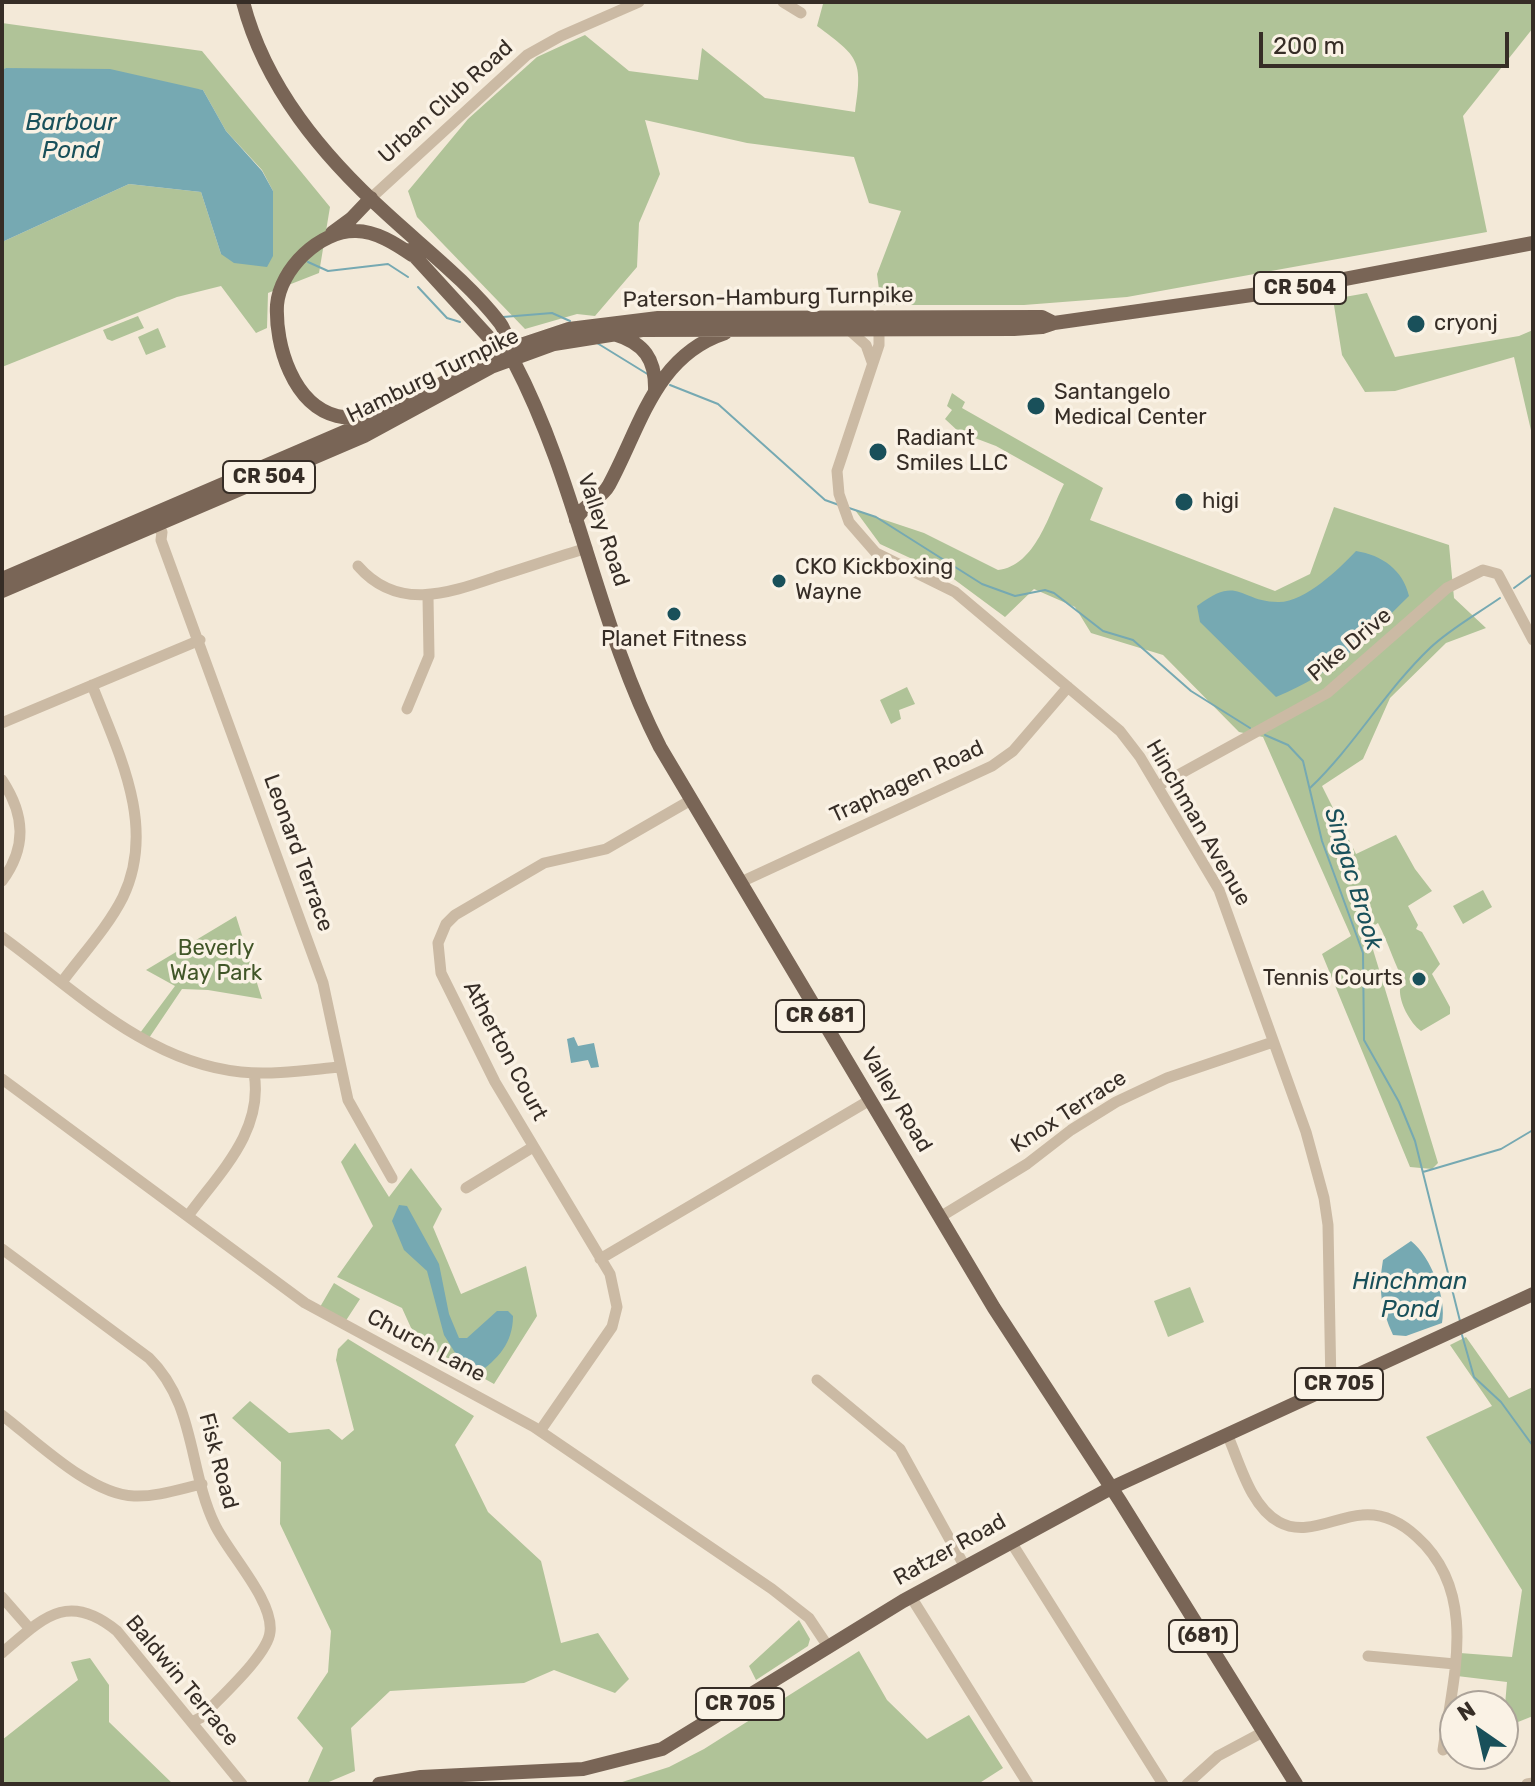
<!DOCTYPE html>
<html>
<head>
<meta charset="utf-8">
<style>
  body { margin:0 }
  #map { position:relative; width:1535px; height:1786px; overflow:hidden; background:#f3e9d8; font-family:Rubik,sans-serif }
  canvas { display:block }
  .frame { position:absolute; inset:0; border:4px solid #362d26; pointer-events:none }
  .north { position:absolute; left:1439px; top:1690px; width:80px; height:80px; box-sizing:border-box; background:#faf2e5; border:2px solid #aca399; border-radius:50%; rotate:326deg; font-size:22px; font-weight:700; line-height:32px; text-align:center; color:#362d26 }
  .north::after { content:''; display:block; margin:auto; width:28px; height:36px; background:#19505a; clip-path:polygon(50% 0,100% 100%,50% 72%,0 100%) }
  .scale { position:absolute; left:1259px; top:32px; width:250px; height:36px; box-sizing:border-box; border:4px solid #362d26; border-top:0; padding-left:10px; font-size:24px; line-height:28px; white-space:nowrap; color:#362d26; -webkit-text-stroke:6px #faf2e5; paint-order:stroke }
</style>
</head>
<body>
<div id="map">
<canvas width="1535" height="1786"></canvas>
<div class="frame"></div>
<div class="north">N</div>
<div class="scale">200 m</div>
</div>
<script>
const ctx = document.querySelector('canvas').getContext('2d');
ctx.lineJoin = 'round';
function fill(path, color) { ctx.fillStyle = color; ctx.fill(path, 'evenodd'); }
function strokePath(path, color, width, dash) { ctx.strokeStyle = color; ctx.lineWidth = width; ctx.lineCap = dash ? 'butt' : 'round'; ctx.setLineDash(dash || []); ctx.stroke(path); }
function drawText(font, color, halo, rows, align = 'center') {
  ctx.font = font + ' Rubik,sans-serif'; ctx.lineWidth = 7; ctx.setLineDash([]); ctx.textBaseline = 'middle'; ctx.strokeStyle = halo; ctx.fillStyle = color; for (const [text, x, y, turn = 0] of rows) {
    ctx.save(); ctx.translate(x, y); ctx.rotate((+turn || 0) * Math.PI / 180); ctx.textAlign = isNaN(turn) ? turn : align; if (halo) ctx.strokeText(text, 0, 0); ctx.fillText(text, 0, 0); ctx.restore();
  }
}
const green = new Path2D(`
  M 832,2 L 1533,2 L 1533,28 L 1463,116 L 1487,232 L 1127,297 L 1024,305 L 881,305 L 877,274 L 901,211 L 869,203 L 854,157 L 747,143 L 645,120 L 660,174 L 639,223 L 637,267 L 595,316 L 577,314 L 525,329 L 417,217 L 408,191 L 468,119 L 537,57 L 585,35 L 629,71 L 698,80 L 702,48 L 765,98 L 855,112 C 863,60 859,57 817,26 L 823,4 Z
  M 2,23 L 202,51 L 330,207 L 319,273 L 268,293 L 267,328 L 256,333 L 221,286 L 177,297 L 2,367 L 2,242 L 129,184 L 201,192 L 221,254 L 273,256 L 273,191 L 262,170 L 226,131 L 203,90 L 7,68 L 2,70 Z
  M 1367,293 L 1395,357 L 1519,336 L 1533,330 L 1533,439 L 1514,357 L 1395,391 L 1365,392 L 1342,355 L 1333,299 Z
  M 138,316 L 144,328 L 112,341 L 107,339 L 103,330 Z
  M 158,328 L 166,347 L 146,355 L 138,337 Z
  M 952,393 L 965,402 L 962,408 L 1103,488 L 1090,520 L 1275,591 L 1310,574 L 1334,507 L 1449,545 L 1454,598 L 1486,628 L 1446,643 L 1390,698 L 1363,759 L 1322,786 L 1356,854 L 1396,835 L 1415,869 L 1432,891 L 1408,906 L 1418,925 L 1416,929 L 1422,932 L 1440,964 L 1432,974 L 1450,1007 L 1450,1014 L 1421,1031 C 1410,1023 1399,1002 1400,989 L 1406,985 C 1394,964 1389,944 1378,923 L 1367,930 L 1438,1163 L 1432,1169 L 1410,1167 L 1322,954 L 1351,936 L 1263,737 L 1239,732 L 1163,655 L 1091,633 L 1075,607 L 1034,589 L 1005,617 L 951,577 L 880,544 L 855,510 L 924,533 L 998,570 C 1036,566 1049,513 1064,484 L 996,446 L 959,432 L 945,419 L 952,410 L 947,406 Z
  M 907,687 L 915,704 L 899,710 L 901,719 L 891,724 L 880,700 Z
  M 1483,890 L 1492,907 L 1463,924 L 1453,906 Z
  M 236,916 L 262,999 L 208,990 L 182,989 L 149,1038 L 140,1033 L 175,986 L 146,970 Z
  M 355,1143 L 389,1197 L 411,1168 L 442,1209 L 433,1227 L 461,1294 L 526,1266 L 537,1316 L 494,1384 L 417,1341 L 402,1308 L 337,1277 L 373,1226 L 341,1162 Z
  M 334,1283 L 360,1299 L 345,1322 L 320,1307 Z
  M 1190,1287 L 1204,1322 L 1168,1337 L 1154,1301 Z
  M 1466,1337 L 1509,1398 L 1533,1387 L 1533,1716 L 1503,1728 L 1507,1682 L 1457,1676 L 1460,1653 L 1512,1657 L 1522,1590 L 1426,1437 L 1492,1406 L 1450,1345 Z
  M 348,1339 L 474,1416 L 455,1445 L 488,1512 L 541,1561 L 561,1643 L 598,1633 L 629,1679 L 615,1693 L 554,1670 L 524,1683 L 390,1691 L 351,1728 L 355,1771 L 324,1784 L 307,1784 L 323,1748 L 297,1718 L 328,1672 L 331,1631 L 280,1524 L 281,1462 L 232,1418 L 250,1401 L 289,1433 L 329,1429 L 342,1440 L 354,1430 L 336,1360 L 338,1349 Z
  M 799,1620 L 810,1639 L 808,1646 L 756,1680 L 749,1666 Z
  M 859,1651 L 887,1700 L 927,1739 L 969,1715 L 1003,1768 L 978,1784 L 616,1784 L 669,1767 L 704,1749 Z
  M 90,1658 L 109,1685 L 109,1722 L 173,1784 L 2,1784 L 2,1740 L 78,1680 L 71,1662 Z`);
const water = new Path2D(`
  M 6,68 L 110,69 L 203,90 L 226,131 L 262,171 L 273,191 L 273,256 L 267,267 L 234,263 L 221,254 L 201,192 L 129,184 L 2,242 L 2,70 Z
  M 1356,551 C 1382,555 1403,570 1409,596 C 1363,641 1337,672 1276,697 L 1200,622 L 1197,606 C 1239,574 1238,601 1278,602 C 1304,603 1339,569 1356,551 Z
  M 574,1037 L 578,1046 L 594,1043 L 599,1067 L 591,1068 L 588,1060 L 571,1063 L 567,1039 Z
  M 399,1205 L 407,1206 L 439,1264 L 449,1314 L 459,1338 L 467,1338 L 497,1311 L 508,1311 L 513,1316 C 513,1343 498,1359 477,1374 L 459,1359 L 444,1335 L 427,1271 L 404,1250 L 392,1221 Z
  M 1411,1241 C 1431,1257 1447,1298 1442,1323 L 1406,1336 L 1393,1335 C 1381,1309 1378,1288 1383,1260 Z`);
const stream = new Path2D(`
  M 308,262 L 328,271 L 388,264 L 408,277
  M 418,287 L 447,318 L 460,322
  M 503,317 L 552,313 L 570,321
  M 597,343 L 649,375
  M 670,385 L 718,404 L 825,500 L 839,505
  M 849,508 L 876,517 L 982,584 L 1015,596 L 1045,590 L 1054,593 L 1103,631 L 1133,640 L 1191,691 L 1250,728
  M 1514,588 L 1533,574
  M 1265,735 L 1288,745 L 1303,761 L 1322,841 L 1363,953 L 1364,1040 L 1399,1102 L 1415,1141 L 1460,1321
  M 1310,788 C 1355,745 1385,691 1430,648 C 1450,629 1477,614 1500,598
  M 1423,1172 L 1501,1149 L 1533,1130
  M 1462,1335 L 1474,1377 L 1501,1402 L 1533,1446`);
const minor = new Path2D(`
  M 783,2 L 801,13
  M 371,198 L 527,55 L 561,36 L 639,2
  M 879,324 L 879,345 L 837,471 L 839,494 L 849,522 L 876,553 L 955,592 L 1120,731 L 1140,757 L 1219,890 L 1306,1132 L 1324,1198 L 1328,1225 L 1331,1387
  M 848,329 L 866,345 L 872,362
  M 156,526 L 162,532 L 161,540 L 323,983 L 348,1100 L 392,1178
  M 358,566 C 398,612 449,593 499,576 C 528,567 557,557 587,548
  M 407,709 L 429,656 L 428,597
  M 2,723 L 200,640
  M 2,780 C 25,815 27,847 2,881
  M 1158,786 L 1327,693 L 1447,588 L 1483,570 L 1498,574 L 1533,640
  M 741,882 L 992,766 L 1013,751 L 1068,687
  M 2,937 C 75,990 147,1063 241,1072 C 274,1075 307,1070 340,1067
  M 62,982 C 82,955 108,927 123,897 C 157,826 118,752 92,685
  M 2,1079 L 305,1303 L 534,1427 L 772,1589 L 809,1618 L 829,1648
  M 466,1188 L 533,1147
  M 188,1216 C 220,1172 264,1131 254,1073
  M 940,1217 L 1027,1164 L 1071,1130 L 1116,1102 L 1167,1078 L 1273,1042
  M 2,1249 L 149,1358 C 196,1404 188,1469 215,1525 C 229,1554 274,1601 270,1632 C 268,1655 218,1699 202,1717 L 192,1722
  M 600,1259 L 870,1100
  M 817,1380 L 900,1449 L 965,1567
  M 2,1415 C 36,1441 91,1495 134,1496 C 156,1497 180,1489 202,1484
  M 540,1431 L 612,1327 L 617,1307 L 610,1274 L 495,1082 L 441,973 L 438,943 L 446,924 L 455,915 L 544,863 L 606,849 L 691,800
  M 1227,1434 C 1240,1463 1250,1506 1279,1522 C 1306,1537 1334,1517 1362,1515 C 1383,1513 1402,1523 1417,1537 C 1479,1593 1453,1677 1443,1750
  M 1011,1542 L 1163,1784
  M 2,1597 L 30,1629
  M 911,1597 L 1028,1784
  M 2,1653 C 42,1619 67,1590 117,1631 L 242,1784
  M 1368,1656 L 1455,1664
  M 1187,1784 L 1218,1756 L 1263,1732
  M 1527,1784 L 1533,1783`);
const major = new Path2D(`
  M 243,2 C 265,87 323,156 387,214 C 425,249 468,282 500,323 C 509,335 508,350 514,362 C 578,484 597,625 660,747 L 994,1308 L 1120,1501 L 1296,1784
  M 332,233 L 351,219 L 371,198
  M 409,250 L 505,355
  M 614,334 C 644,343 656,359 655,391
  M 374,415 C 362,417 348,419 337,416 C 293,405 275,345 277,305 C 280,269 320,230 356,231 C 376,231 396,244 412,255
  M 576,520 C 583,504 601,500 609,485 C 641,426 655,356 725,333
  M 2,579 L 386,414 L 500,352 L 569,329 L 658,318 L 1042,317 L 1054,323 L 1287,290 L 1533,243
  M 2,591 L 364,436 L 491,367 L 554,344 L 642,330 L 1014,329 L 1042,327 L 1054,323
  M 379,1784 L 421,1777 L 583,1769 L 662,1749 L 903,1601 L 1111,1488 L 1533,1294`);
const markers = [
  [1416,324,10,"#19505a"],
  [1036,406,10,"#19505a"],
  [878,452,10,"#19505a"],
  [1184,502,10,"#19505a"],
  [779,581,8,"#19505a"],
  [674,614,8,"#19505a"],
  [1419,979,8,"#19505a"]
];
const shields = [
  [1300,288,92],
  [269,477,92],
  [820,1016,88],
  [1339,1384,88],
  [1203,1636,68],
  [740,1704,88]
];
const shieldNames = [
  ["CR 504",1300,288],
  ["CR 504",269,477],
  ["CR 681",820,1016],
  ["CR 705",1339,1384],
  ["(681)",1203,1636],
  ["CR 705",740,1704]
];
const streetNames = [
  ["Urban Club Road",446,102,-42],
  ["Paterson-Hamburg Turnpike",768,298,-1],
  ["Hamburg Turnpike",433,376,-26],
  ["Valley Road",603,530,71],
  ["Pike Drive",1350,645,-40],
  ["Traphagen Road",907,782,-25],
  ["Hinchman Avenue",1198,823,60],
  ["Leonard Terrace",298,853,70],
  ["Atherton Court",505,1051,62],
  ["Valley Road",896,1100,59],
  ["Knox Terrace",1069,1112,-33],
  ["Church Lane",426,1346,28],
  ["Fisk Road",218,1461,75],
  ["Ratzer Road",950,1550,-29],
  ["Baldwin Terrace",182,1681,50]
];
const poiNames = [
  ["cryonj",1434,324],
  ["Santangelo",1054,393],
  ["Medical Center",1054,418],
  ["Radiant",896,439],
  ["Smiles LLC",896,464],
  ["higi",1202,502],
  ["CKO Kickboxing",795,568],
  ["Wayne",795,593],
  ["Planet Fitness",674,640,"center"],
  ["Tennis Courts",1403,979,"right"]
];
const parkNames = [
  ["Beverly",216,949],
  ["Way Park",216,974]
];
const waterNames = [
  ["Barbour",71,123],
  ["Pond",71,151],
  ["Singac Brook",1353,879,73],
  ["Hinchman",1410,1282],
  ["Pond",1410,1310]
];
fill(green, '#b0c398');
fill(water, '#76a9b2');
strokePath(stream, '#76a9b2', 2);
strokePath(minor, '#cbbaa4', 11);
strokePath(major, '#796556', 14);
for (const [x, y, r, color] of markers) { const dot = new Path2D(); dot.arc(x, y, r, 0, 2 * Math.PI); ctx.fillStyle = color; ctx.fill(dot); strokePath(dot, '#faf2e5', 3); }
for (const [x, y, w] of shields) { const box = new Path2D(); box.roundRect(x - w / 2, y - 16, w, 32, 6); ctx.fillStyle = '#faf2e5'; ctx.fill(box); strokePath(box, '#362d26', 2); }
drawText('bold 20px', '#362d26', null, shieldNames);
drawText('22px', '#362d26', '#faf2e5', streetNames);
drawText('22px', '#362d26', '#faf2e5', poiNames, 'left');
drawText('22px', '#415628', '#faf2e5', parkNames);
drawText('italic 24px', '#19505a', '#faf2e5', waterNames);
</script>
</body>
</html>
